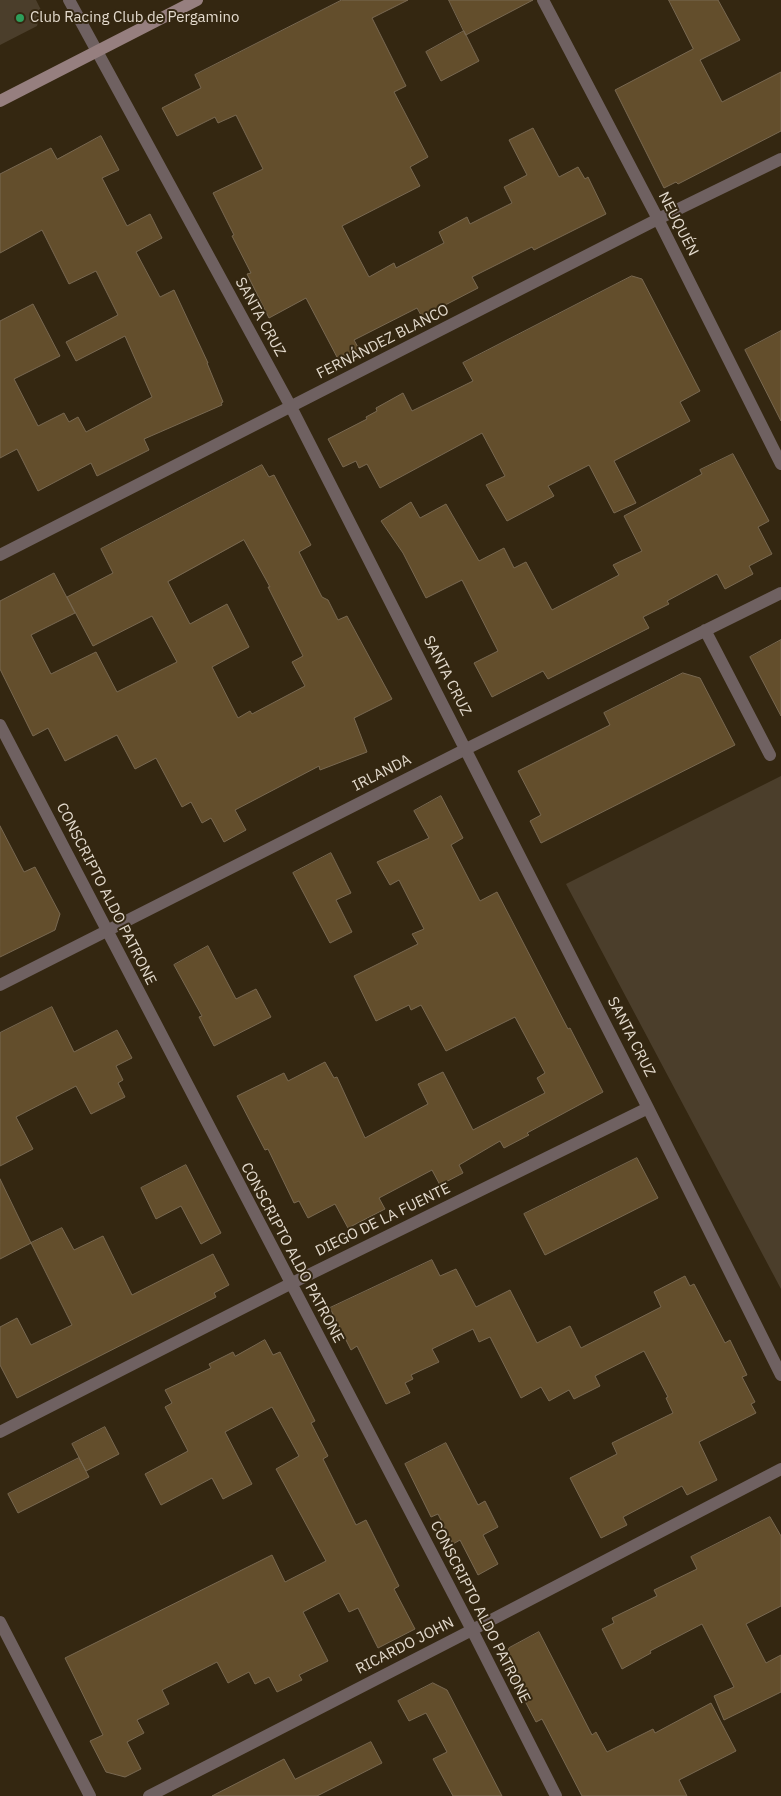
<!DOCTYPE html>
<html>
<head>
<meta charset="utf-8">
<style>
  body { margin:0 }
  canvas { display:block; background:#342711 }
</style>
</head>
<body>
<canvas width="781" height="1796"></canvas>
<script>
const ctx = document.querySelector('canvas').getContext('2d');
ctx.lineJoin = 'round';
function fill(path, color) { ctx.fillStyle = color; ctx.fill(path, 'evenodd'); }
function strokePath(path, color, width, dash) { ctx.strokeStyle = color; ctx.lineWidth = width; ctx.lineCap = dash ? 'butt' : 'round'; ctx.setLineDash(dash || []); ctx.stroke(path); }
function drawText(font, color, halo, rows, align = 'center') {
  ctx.font = font + ' "IBM Plex Sans",sans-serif'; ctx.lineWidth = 4; ctx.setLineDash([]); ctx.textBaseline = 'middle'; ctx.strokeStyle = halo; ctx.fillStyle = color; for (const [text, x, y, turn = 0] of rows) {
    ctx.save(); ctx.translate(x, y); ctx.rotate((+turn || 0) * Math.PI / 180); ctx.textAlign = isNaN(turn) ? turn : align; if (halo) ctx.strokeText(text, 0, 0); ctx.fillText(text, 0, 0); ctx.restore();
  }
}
const green = new Path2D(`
  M 0,0 L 36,0 L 41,10 L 37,26 L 0,45 Z
  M 781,776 L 781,1289 L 566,884 Z`);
const building = new Path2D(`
  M 342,0 L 408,0 L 372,18 L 406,86 L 394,92 L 428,157 L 410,167 L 420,186 L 342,226 L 369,277 L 394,263 L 396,268 L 444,243 L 439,232 L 467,217 L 470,224 L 512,203 L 504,187 L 527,175 L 509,140 L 533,128 L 559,177 L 578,167 L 585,179 L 588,177 L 606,214 L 534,250 L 532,247 L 472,277 L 478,288 L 422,317 L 417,308 L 354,340 L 359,349 L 338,359 L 306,298 L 269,318 L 247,274 L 251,273 L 232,236 L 234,235 L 213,193 L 263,169 L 236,115 L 218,123 L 215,117 L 177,136 L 162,108 L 201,88 L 195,75 Z
  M 449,0 L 533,0 L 466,35 Z
  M 669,0 L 718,0 L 740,40 L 700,60 L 722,102 L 781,72 L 781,131 L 678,184 L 676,182 L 664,188 L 615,90 L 693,49 Z
  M 464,31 L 479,61 L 441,81 L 426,52 Z
  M 101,136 L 119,170 L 102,178 L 127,226 L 150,214 L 162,238 L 136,252 L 160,297 L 174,290 L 208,363 L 207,363 L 223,402 L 221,403 L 222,405 L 144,439 L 149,450 L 97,476 L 91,463 L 38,491 L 17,449 L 0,458 L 0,321 L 33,304 L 60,356 L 14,379 L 38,426 L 64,413 L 69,422 L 78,417 L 86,432 L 152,397 L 125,336 L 76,361 L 66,342 L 118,315 L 96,271 L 69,284 L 42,230 L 0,253 L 0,174 L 51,148 L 57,159 Z
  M 632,276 L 642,279 L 700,391 L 680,402 L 690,421 L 614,461 L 636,503 L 614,513 L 589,465 L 548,486 L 554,496 L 507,521 L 486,485 L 505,476 L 482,433 L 380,488 L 367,464 L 359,468 L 356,461 L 343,467 L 328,439 L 367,419 L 366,417 L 377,411 L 376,408 L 403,393 L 412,411 L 473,381 L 463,363 Z
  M 781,331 L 781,421 L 745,350 Z
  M 733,454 L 769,521 L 758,527 L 772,554 L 749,566 L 753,574 L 725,589 L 717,574 L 667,601 L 669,604 L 643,617 L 649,628 L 548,679 L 543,671 L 492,697 L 474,663 L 498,651 L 462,580 L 426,598 L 403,553 L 381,521 L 411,502 L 420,518 L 446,504 L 479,561 L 504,548 L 514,568 L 526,562 L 552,610 L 619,575 L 613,565 L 642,551 L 624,516 L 702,474 L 700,470 Z
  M 262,465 L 269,477 L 274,475 L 311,545 L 299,552 L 322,597 L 328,600 L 338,620 L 347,616 L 392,699 L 354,718 L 367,752 L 320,770 L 319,766 L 235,810 L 246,830 L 224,842 L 211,818 L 202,823 L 191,802 L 182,807 L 156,758 L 135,769 L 117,735 L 65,761 L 48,728 L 33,736 L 0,669 L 0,601 L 54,573 L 75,613 L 31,635 L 51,674 L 96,652 L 117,692 L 177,662 L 152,616 L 93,646 L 67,597 L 113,573 L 101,549 ZM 244,540 L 270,587 L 268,587 L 303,656 L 292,662 L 305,686 L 252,714 L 250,711 L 238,718 L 212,667 L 249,647 L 227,604 L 190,624 L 168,582 Z
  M 781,640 L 781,716 L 750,657 Z
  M 683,673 L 700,678 L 735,745 L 541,843 L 530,821 L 541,815 L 518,771 L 610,725 L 604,713 Z
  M 441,796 L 463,838 L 451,845 L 480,901 L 497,892 L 568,1029 L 570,1028 L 603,1092 L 527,1133 L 529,1135 L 504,1148 L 500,1141 L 459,1165 L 463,1173 L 440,1185 L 432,1170 L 379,1198 L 385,1209 L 348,1228 L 335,1204 L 308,1218 L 299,1201 L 294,1203 L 268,1149 L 265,1150 L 237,1096 L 284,1073 L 288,1081 L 325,1062 L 334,1078 L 337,1077 L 365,1138 L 428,1104 L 418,1084 L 443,1072 L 473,1130 L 545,1093 L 537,1078 L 545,1073 L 515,1017 L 446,1051 L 421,1005 L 411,1010 L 409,1005 L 376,1021 L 354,976 L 418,944 L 412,934 L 424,929 L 399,880 L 390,885 L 377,862 L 429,838 L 414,811 Z
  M 0,826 L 24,872 L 35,867 L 60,914 L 55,930 L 0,957 Z
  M 331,853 L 351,893 L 336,900 L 352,932 L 330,943 L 293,873 Z
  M 208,946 L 236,999 L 256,989 L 271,1017 L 214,1046 L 199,1017 L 202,1016 L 174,965 Z
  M 52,1007 L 74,1052 L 117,1030 L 132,1058 L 116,1066 L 123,1080 L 118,1083 L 125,1097 L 91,1114 L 76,1086 L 16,1117 L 33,1149 L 0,1166 L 0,1033 Z
  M 637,1158 L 658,1198 L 545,1255 L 524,1214 Z
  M 186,1165 L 221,1233 L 201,1244 L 181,1206 L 156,1219 L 141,1188 Z
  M 0,1179 L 31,1243 L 0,1259 Z
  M 62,1228 L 74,1250 L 103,1236 L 132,1295 L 213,1254 L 229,1285 L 214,1293 L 216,1297 L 17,1398 L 0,1365 L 0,1327 L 17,1318 L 31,1345 L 72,1325 L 31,1243 Z
  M 432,1260 L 440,1276 L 456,1269 L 476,1307 L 510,1290 L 537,1343 L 570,1326 L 581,1348 L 661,1307 L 654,1292 L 685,1276 L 690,1286 L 694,1284 L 725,1343 L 730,1340 L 747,1375 L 742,1377 L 755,1402 L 751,1404 L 756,1413 L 699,1442 L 717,1480 L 687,1495 L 682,1486 L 623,1517 L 627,1525 L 601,1538 L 570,1478 L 617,1454 L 612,1443 L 673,1413 L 666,1398 L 668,1397 L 644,1351 L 595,1376 L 600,1386 L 574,1399 L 569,1390 L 549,1401 L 541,1387 L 521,1398 L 490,1337 L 479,1342 L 473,1329 L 432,1349 L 439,1362 L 411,1375 L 413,1379 L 405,1383 L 410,1393 L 386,1404 L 357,1346 L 351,1350 L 330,1308 Z
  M 265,1340 L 273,1355 L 280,1352 L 315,1421 L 311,1423 L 328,1456 L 323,1459 L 356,1525 L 366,1520 L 399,1586 L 394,1589 L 415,1629 L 378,1648 L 358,1608 L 349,1612 L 339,1593 L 303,1612 L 328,1661 L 299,1675 L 302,1680 L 277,1692 L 269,1677 L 255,1684 L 249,1672 L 228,1683 L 217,1662 L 162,1690 L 169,1704 L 137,1720 L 144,1733 L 127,1742 L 141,1769 L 125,1777 L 106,1772 L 90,1741 L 103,1735 L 65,1658 L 272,1555 L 285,1582 L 326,1561 L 276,1469 L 299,1456 L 272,1407 L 225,1432 L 252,1484 L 223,1499 L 212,1478 L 161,1505 L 145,1474 L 188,1451 L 165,1407 L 172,1403 L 165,1390 L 211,1368 L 209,1364 L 233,1352 L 235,1356 Z
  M 105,1427 L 119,1454 L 86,1471 L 72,1444 Z
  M 446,1443 L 478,1505 L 485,1501 L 498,1527 L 483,1535 L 498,1564 L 478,1575 L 460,1540 L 453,1544 L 438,1514 L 431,1517 L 405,1464 Z
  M 79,1458 L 89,1477 L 18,1513 L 8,1494 Z
  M 770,1517 L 781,1536 L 781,1606 L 746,1624 L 766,1663 L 781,1655 L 781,1692 L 724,1720 L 714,1696 L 734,1687 L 702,1624 L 650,1651 L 651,1653 L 622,1669 L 602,1629 L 614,1623 L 612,1618 L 657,1596 L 654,1590 L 697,1569 L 691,1557 Z
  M 539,1632 L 592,1735 L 596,1732 L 607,1752 L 653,1729 L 655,1733 L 711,1703 L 736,1751 L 679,1780 L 687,1796 L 582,1796 L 542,1719 L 536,1722 L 504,1661 L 509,1648 Z
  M 433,1683 L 447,1690 L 502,1796 L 453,1796 L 433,1759 L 447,1752 L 426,1713 L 409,1721 L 398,1701 Z
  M 371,1742 L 382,1763 L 317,1796 L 212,1796 L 284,1759 L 295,1779 Z`);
const street = new Path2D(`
  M 69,0 L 291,407 L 648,1108 L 781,1375
  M 543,0 L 658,219 L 781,464
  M 0,555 L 658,219 L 781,159
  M 705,630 L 770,755
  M 0,725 L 472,1630 L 556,1796
  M 0,985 L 466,749 L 781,593
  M 0,1432 L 290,1284 L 648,1108
  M 0,1622 L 90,1796
  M 149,1796 L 472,1630 L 781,1469`);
const secondary = new Path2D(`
  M 0,101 L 197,0`);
const markers = [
  [20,18,5,"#2e9e5b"]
];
const poiNames = [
  ["Club Racing Club de Pergamino",30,18]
];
const streetNames = [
  ["NEUQUÉN",678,224,63],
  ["SANTA CRUZ",260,317,61],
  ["FERNÁNDEZ BLANCO",383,342,-27],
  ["SANTA CRUZ",447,676,63],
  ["IRLANDA",382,773,-27],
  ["CONSCRIPTO ALDO PATRONE",106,894,63],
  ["SANTA CRUZ",631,1037,63],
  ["DIEGO DE LA FUENTE",383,1220,-26],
  ["CONSCRIPTO ALDO PATRONE",292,1253,62],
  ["CONSCRIPTO ALDO PATRONE",480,1612,63],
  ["RICARDO JOHN",405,1646,-27]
];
fill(green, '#4b3e2b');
fill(building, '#634e2c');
strokePath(building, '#786851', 1);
strokePath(street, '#6f6161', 12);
strokePath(secondary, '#967f7f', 12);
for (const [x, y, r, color] of markers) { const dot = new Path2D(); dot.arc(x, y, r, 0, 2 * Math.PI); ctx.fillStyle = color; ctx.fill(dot); strokePath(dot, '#342711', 2); }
drawText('15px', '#e3dacd', '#342711', poiNames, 'left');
drawText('15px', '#e3dacd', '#342711', streetNames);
</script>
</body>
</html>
